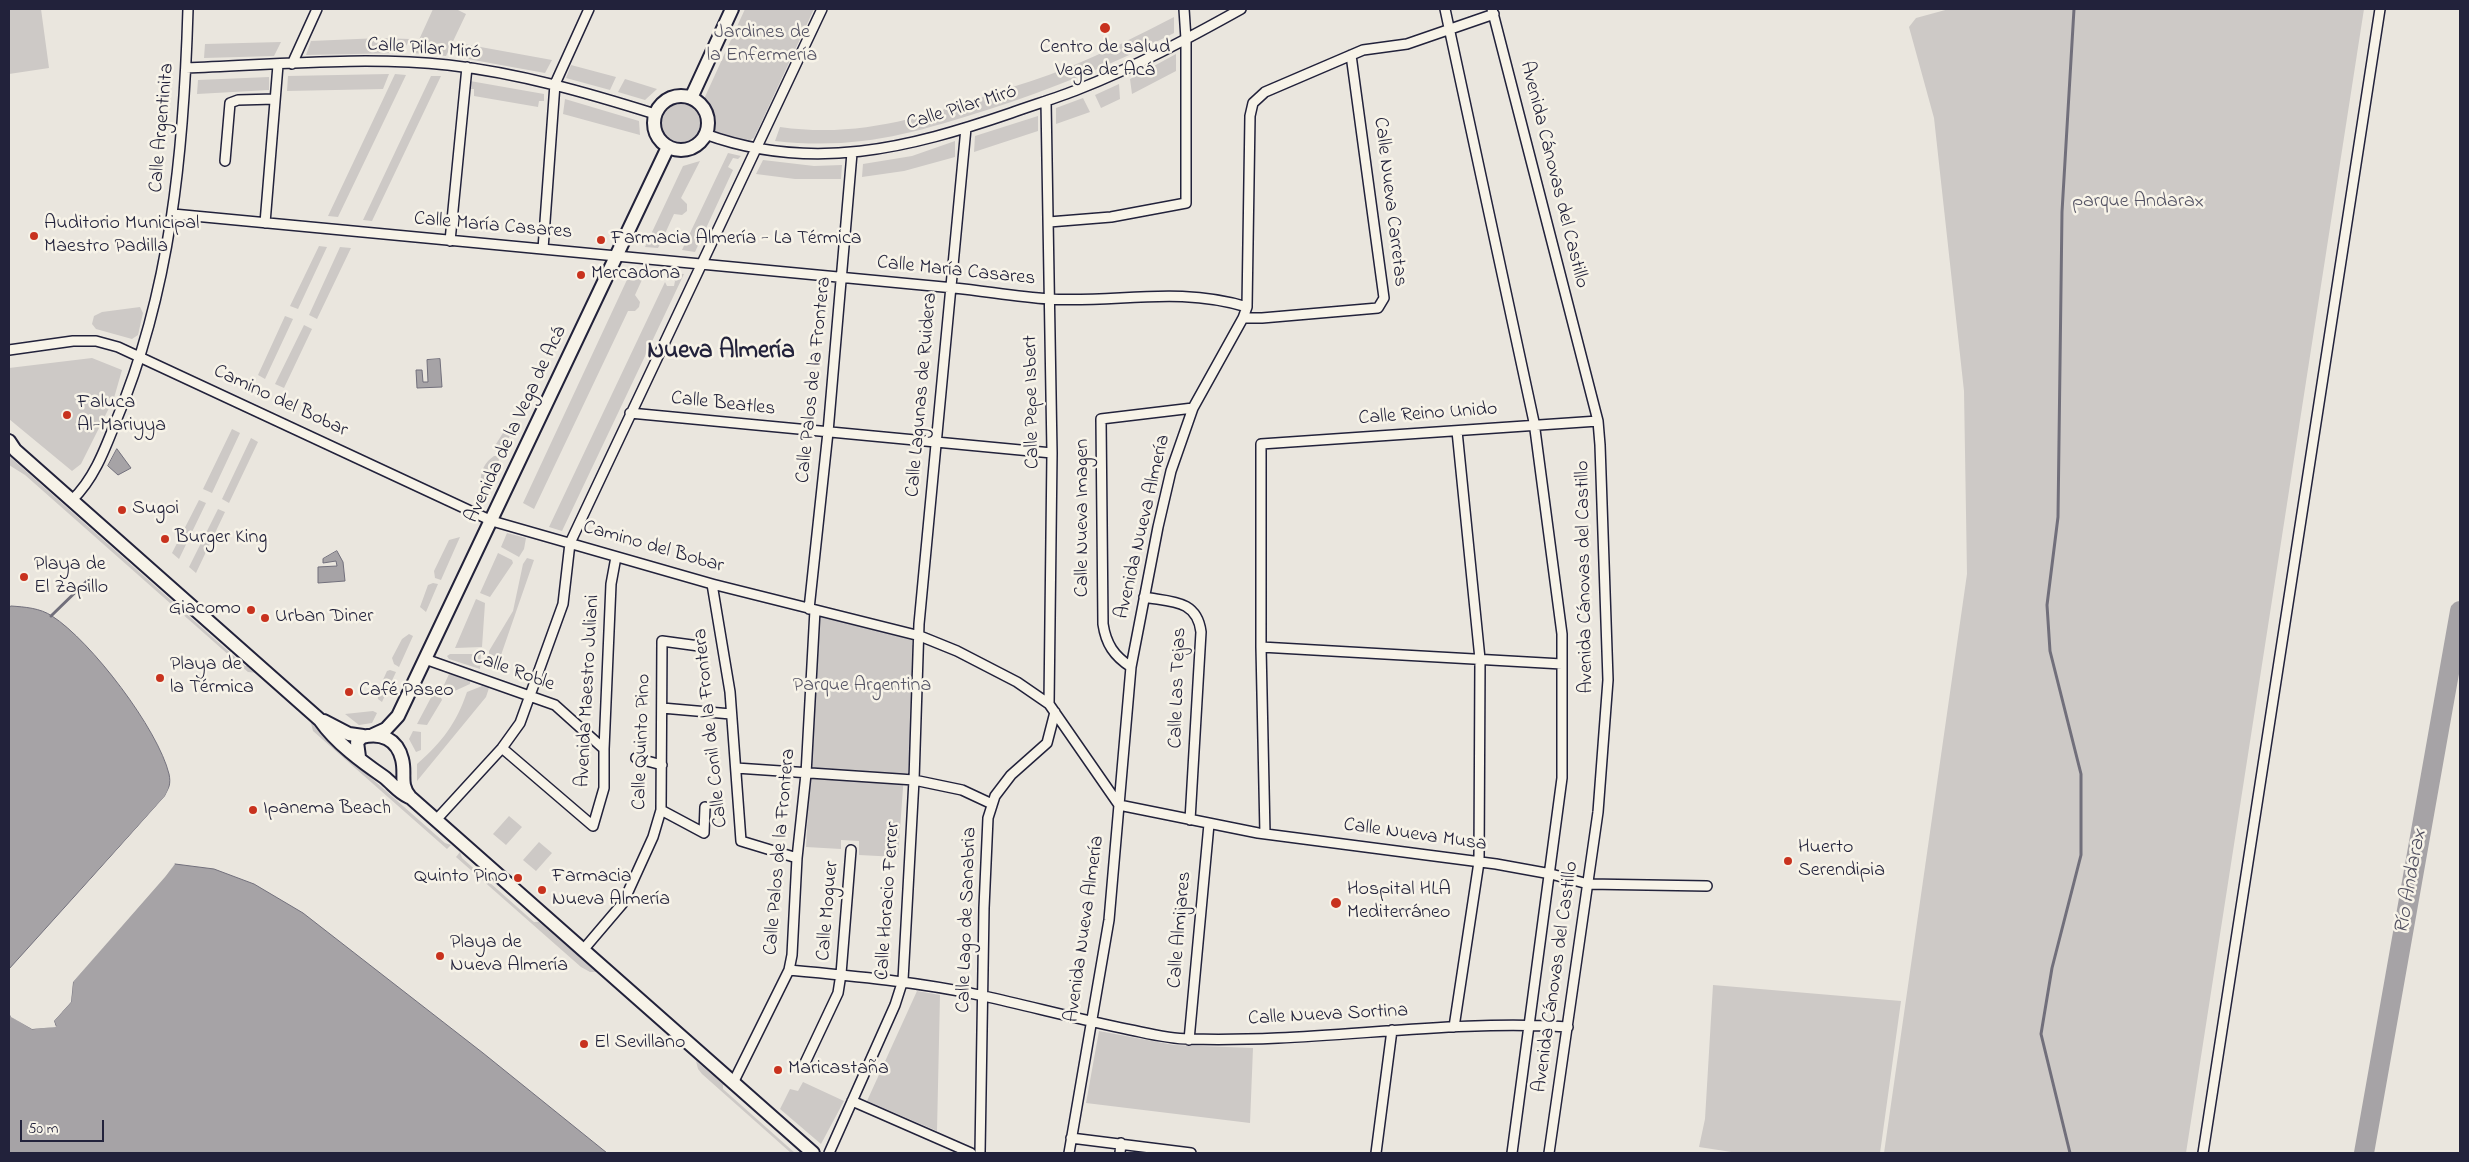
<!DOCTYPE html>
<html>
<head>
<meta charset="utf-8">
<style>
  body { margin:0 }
  #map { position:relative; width:2469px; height:1162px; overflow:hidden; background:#eae6de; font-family:"Indie Flower",sans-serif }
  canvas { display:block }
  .frame { position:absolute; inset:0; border:10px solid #22223b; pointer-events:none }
  .scale { position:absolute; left:20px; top:1120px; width:84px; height:22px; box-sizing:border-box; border:2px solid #22223b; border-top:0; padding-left:6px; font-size:15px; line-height:18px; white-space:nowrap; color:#22223b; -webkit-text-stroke:4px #f7f3e8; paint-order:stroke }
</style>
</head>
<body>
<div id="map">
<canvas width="2469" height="1162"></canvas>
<div class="frame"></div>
<div class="scale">50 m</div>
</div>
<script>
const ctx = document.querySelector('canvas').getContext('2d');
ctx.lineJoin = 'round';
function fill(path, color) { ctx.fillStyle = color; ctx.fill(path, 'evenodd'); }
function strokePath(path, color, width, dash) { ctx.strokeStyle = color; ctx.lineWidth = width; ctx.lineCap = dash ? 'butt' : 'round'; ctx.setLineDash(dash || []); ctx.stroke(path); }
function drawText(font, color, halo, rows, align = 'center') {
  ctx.font = font + ' "Indie Flower",sans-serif'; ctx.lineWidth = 5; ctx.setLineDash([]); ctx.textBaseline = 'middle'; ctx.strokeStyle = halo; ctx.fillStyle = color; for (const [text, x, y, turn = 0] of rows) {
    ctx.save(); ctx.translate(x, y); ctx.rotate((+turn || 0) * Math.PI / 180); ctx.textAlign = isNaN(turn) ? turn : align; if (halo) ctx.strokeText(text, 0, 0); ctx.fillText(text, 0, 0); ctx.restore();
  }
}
const green = new Path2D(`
  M 9,9 L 41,9 L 49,68 L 9,74 Z
  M 433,9 L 456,9 L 466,14 L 446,56 L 413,53 Z
  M 745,9 L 814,9 L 754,138 L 748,141 L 714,131 L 712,115 L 704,99 Z
  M 1949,9 L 2364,9 L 2186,1153 L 1884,1153 L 1967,574 L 1964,391 L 1934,118 L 1909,27 L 1916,18 Z
  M 1174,17 L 1174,33 C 1114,64 1052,89 987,110 C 911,134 857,150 775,141 L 780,127 C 857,138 920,118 992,94 C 1017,85 1043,78 1067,68 C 1104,53 1139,35 1174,17 Z
  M 380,38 L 410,39 L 402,53 L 306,55 L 311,41 Z
  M 281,42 L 274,56 L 204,58 L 205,44 Z
  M 464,44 L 552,60 L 545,73 L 457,57 Z
  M 1176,54 L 1176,71 L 1132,94 L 1130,79 Z
  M 571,65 L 616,77 L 610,90 L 566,78 Z
  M 389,74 L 383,89 L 287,91 L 288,76 Z
  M 395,74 L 406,75 L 338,217 L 328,216 Z
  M 431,76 L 441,76 L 372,221 L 363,220 Z
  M 269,77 L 269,90 L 197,94 L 198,80 Z
  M 625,79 L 657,89 L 645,100 L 618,92 Z
  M 470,81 L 544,94 L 544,101 L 539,101 L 538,107 L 474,96 L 474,89 L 469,89 Z
  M 1119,84 L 1120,99 L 1101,108 L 1095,95 Z
  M 1083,98 L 1090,112 L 1056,124 L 1056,108 Z
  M 565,99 L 639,121 L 640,135 L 563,114 Z
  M660 123a20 20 0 1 1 40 0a20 20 0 1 1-40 0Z
  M 1038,116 L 1038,131 L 974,152 L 975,136 Z
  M 955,141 L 955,157 L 904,171 L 862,177 L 863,164 L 912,156 Z
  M 728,153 L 741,156 L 738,159 L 733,158 L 728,167 L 733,170 L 695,252 L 682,250 Z
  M 763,160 L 814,166 L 842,165 L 841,179 L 795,179 L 756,174 Z
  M 700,161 L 681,198 L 687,204 L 687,211 L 682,215 L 674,214 L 663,238 L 660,235 L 653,238 L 658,243 L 662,241 L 658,248 L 645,247 L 683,166 Z
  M 319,246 L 327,247 L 298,309 L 290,306 Z
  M 340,247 L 351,248 L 317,319 L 309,315 Z
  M 632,269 L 646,271 L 635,295 L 640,302 L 639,307 L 635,311 L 628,311 L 534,509 L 523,503 Z
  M 669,273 L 684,274 L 562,531 L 549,527 L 665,282 L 667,286 L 674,286 L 675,281 L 672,278 L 666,278 Z
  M 140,307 L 143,313 L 138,335 L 132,339 L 96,329 L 92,324 L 94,316 L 102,312 Z
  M 285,316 L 293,319 L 265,379 L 258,375 Z
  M 304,325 L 312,329 L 284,388 L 275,384 Z
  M 92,358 L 122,370 L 114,398 L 81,464 L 72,471 L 9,419 L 9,368 Z
  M 508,425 L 512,426 L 513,430 L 500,454 L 496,444 Z
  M 232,429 L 240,433 L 212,493 L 203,489 Z
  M 251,438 L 258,442 L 229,503 L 222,499 Z
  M 9,456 L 245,666 L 250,666 L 257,673 L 248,672 L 25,475 L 9,465 Z
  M 494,456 L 498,456 L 499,460 L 487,485 L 484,485 L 481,482 C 480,471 485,462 494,456 Z
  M 199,500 L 206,503 L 179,559 L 172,553 Z
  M 218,509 L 225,512 L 196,573 L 189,567 Z
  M 507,533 L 526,538 L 524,549 L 519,557 L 501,547 Z
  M 460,537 L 441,580 L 435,578 L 434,571 L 449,540 Z
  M 498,553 L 512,560 L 513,563 L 490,597 L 480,593 Z
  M 527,558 L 534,560 L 500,658 L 489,654 L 489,651 L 513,611 L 523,564 Z
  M 433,583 L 438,584 L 426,612 L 420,607 L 428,585 Z
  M 476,599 L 485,603 L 482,647 L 455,648 Z
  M 818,616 L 912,640 L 912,645 L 916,646 L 908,773 L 904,774 L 898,857 L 859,855 L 859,841 L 841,840 L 841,849 L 806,847 Z
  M 409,634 L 413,636 L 399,667 L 394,664 L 392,658 L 402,639 Z
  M 450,654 L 481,654 L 480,669 L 449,659 L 447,656 Z
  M 390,670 L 396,672 L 382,702 L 378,699 L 377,693 L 387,671 Z
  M 449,674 L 470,681 L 470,684 L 448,694 L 444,685 Z
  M 482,686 L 489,688 L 486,697 L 417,781 L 417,764 C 442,742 456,724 467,692 Z
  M 435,690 L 438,690 L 442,700 L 427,725 L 417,724 Z
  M 373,711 L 377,713 L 372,723 L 359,725 L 345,714 Z
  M 310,719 L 318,726 L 319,732 L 445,843 L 451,845 L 447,849 L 313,731 Z
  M 413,731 L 421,732 L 421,750 L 416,752 L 409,739 Z
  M 509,816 L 522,827 L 506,845 L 493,834 Z
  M 539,842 L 552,853 L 536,871 L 523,860 Z
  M 460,852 L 462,858 L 534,922 L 539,922 L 597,972 L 590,972 L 581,967 L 456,857 Z
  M 1713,985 L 1901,1001 L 1880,1153 L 1738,1153 L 1699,1147 L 1705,1119 Z
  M 917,991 L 940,995 L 937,1131 L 867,1101 Z
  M 1099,1031 L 1174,1045 L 1253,1048 L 1250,1123 L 1086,1103 Z
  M 696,1061 L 723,1084 L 723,1089 L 795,1153 L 791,1153 L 702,1074 L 698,1069 Z
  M 803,1082 L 844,1101 L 821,1144 L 780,1109 L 790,1089 L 798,1091 Z`);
const water = new Path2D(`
  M 440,359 L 442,387 L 417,388 L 416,370 L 422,370 L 423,382 L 428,382 L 427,360 Z
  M 117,449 L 131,468 L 118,475 L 108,466 Z
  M 337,551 L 343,562 L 345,581 L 318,583 L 318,567 L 337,566 L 336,561 L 323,563 L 323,559 Z
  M 11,606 C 25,607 40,608 52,616 C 91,641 158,729 169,774 C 171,783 169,789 165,796 L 9,969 L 9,609 Z
  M 175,864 L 214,869 L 254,884 L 303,913 L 483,1053 L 607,1153 L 9,1153 L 9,1015 L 32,1029 L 56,1026 L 54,1021 L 71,1002 L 73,982 Z`);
const pier = new Path2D(`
  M 170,786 L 172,787 L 167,798 L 9,971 L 165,796 Z
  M 173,863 L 175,864 L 165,877 L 73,982 L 71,1002 L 54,1021 L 56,1027 L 32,1029 L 11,1017 L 9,1012 L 32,1026 L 52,1025 L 52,1020 L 69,1001 L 71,981 Z`);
const stream = new Path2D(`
  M 51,616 L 90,578
  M 2070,1153 L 2041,1034 L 2052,968 L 2081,855 L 2081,774 L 2050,651 L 2047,605 L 2058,517 L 2062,212 L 2074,9`);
const river = new Path2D(`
  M 2364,1153 L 2460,611`);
const minor = new Path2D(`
  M 1445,9 L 1534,422 L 1562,634 L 1562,778 L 1512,1153
  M 1492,9 L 1598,421 L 1600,445 L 1608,680 L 1598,812 L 1549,1153
  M 292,64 L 317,9
  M 186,68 C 271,65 364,56 448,65 C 519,73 588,93 655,114
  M 1046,101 L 1052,453 L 1049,704
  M 705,134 C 812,173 909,148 1011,113 C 1033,105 1057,98 1079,89 C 1135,67 1189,38 1241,9
  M 225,161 L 230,103 L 238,100 L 275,99
  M 173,214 L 954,288 C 985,291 1017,297 1049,299 C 1118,303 1177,286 1247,307
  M 1049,222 L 1111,217 L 1186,203 L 1186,39 L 1184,9
  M 265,223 L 278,65
  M 450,241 L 467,67
  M 543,249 L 555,84 L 589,9
  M 1243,318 L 1262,318 L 1378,308 L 1384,298 L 1351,55
  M 9,350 L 73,341 L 96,341 L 118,347 L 492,521 L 712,584 L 920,636 L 957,651 L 1017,682 L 1049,704 L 1119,805 L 1258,833 L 1496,864 L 1551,874 L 1588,884 L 1707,886
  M 630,413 L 1052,453
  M 72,500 C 94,479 105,449 116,421 C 171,291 184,149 188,9
  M 712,584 L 730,692 L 741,841 L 797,858
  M 1144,597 C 1170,602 1197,599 1201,632 L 1190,820
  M 809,609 L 828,432 L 852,153
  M 1261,647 L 1562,664
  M 425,659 L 555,705 L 604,749
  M 1131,667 C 1114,656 1106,644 1103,624 L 1101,419 L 1193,408
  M 662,708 L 731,714
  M 502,748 L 593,826 L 604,788 L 604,749 L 611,584 L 616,557
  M 636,758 L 662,765
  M 736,768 L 914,780 L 962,790 L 992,804
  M 661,810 L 704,833 L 705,807
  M 436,820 L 502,748 L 520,723 L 563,604 L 570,543 L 822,9
  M 1265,834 L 1261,647 L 1261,444 L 1598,421
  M 583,950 L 623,903 L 653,837 L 661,810 L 662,641 L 699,646
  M 789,970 C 855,976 919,982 984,996 C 1033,1007 1082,1020 1131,1030 C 1150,1034 1169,1039 1189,1039 C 1316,1043 1442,1019 1568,1027
  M 1454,1027 L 1479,862 L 1480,659 L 1457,431
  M 1189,1040 L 1209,824
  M 804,1065 L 838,993 L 841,974 L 851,850
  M 733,1083 L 789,970 L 792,955 L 797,858 L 806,774 L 815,610
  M 852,1101 L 971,1153
  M 1071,1138 L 1191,1153
  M 829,1153 L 895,1005 L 903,980 L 914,780 L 919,624 L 966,128
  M 980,1153 L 984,908 L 988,818 L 995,796 L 1011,775 L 1047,743 L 1055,712
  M 1069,1153 L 1109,920 L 1131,667 L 1158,527 L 1171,471 L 1193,408 L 1243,318 L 1247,307 L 1250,116 L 1253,103 L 1265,92 L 1363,50 L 1407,44 L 1494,14
  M 1120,1153 L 1121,1143
  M 1376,1153 L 1392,1030
  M 2203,1153 L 2380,9`);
const secondary = new Path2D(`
  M654 123a27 27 0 1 1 54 0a27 27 0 1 1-54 0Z
  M 691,98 L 732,9
  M 9,441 L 15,450 L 320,720 C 336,743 362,762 384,777 C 393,784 398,792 409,797
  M 324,721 L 349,734 L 363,736
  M 373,735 L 386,729 L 398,716 L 668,147
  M 359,757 L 357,742 L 362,737 C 381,732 397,739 402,759 C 406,774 399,784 410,797 L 813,1153`);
const markers = [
  [1105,28,6,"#c8321e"],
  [34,236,5,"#c8321e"],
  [601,240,5,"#c8321e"],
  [581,275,5,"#c8321e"],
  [67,415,5,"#c8321e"],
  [122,510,5,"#c8321e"],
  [165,539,5,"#c8321e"],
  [24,577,5,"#c8321e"],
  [251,610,5,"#c8321e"],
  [265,618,5,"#c8321e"],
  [160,678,5,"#c8321e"],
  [349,692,5,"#c8321e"],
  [253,810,5,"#c8321e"],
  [1788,861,5,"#c8321e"],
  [518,878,5,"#c8321e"],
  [542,890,5,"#c8321e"],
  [1336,903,6,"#c8321e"],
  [440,956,5,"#c8321e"],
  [584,1044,5,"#c8321e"],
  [778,1070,5,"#c8321e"]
];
const parkNames = [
  ["Jardines de",762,34],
  ["la Enfermería",762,57],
  ["parque Andarax",2138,203],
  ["Parque Argentina",862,687]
];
const poiNames = [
  ["Centro de salud",1105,49,"center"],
  ["Vega de Acá",1105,72,"center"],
  ["Auditorio Municipal",44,225],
  ["Maestro Padilla",44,248],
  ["Farmacia Almería - La Térmica",611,240],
  ["Mercadona",591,275],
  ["Faluca",77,404],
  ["Al-Mariyya",77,427],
  ["Sugoi",132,510],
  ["Burger King",175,539],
  ["Playa de",34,566],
  ["El Zapillo",34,589],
  ["Giacomo",241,610,"right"],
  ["Urban Diner",275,618],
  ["Playa de",170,666],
  ["la Térmica",170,689],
  ["Café Paseo",359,692],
  ["Ipanema Beach",263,810],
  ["Huerto",1798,849],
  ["Serendipia",1798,872],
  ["Quinto Pino",508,878,"right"],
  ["Farmacia",552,878],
  ["Nueva Almería",552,901],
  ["Hospital HLA",1347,891],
  ["Mediterráneo",1347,914],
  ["Playa de",450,944],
  ["Nueva Almería",450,967],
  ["El Sevillano",594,1044],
  ["Maricastaña",788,1070]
];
const streetNames = [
  ["Calle Pilar Miró",424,50,4],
  ["Calle Pilar Miró",962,109,-17],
  ["Calle Argentinita",163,128,-85],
  ["Avenida Cánovas del Castillo",1553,175,76],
  ["Calle Nueva Carretas",1389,202,83],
  ["Calle María Casares",493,227,5],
  ["Calle María Casares",956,272,6],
  ["Calle Palos de la Frontera",815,380,-84],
  ["Calle Lagunas de Ruidera",923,395,-85],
  ["Camino del Bobar",280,402,25],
  ["Calle Pepe Isbert",1033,402,-91],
  ["Calle Beatles",723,405,6],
  ["Calle Reino Unido",1428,415,-4],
  ["Avenida de la Vega de Acá",517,425,-65],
  ["Calle Nueva Imagen",1084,518,-90],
  ["Avenida Nueva Almería",1144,527,-77],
  ["Camino del Bobar",653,548,16],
  ["Avenida Cánovas del Castillo",1586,577,-91],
  ["Calle Roble",513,672,20],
  ["Calle Las Tejas",1179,688,-88],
  ["Avenida Maestro Juliani",589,691,-87],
  ["Calle Conil de la Frontera",712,728,-96],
  ["Calle Quinto Pino",643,742,-88],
  ["Calle Nueva Musa",1415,836,8],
  ["Calle Palos de la Frontera",781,852,-85],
  ["Calle Horacio Ferrer",889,901,-86],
  ["Calle Moguer",829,911,-85],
  ["Calle Lago de Sanabria",968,920,-88],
  ["Avenida Nueva Almería",1086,929,-82],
  ["Calle Almijares",1181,930,-85],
  ["Avenida Cánovas del Castillo",1557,977,-82],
  ["Calle Nueva Sortina",1328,1016,-3]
];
const waterNames = [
  ["Río Andarax",2412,882,-80]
];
const districtNames = [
  ["Nueva Almería",721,353]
];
fill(green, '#cdc9c6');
fill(water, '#a6a3a6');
strokePath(water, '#716f7b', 1);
fill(pier, '#eae6de');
strokePath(stream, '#716f7b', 3);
strokePath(river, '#a6a3a6', 20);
strokePath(minor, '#22223b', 12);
strokePath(secondary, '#22223b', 16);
strokePath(minor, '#f7f3e8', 9);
strokePath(secondary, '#f7f3e8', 12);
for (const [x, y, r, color] of markers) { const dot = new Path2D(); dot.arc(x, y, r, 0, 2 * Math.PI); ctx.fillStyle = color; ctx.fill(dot); strokePath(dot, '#f7f3e8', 2); }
drawText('20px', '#555465', '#f7f3e8', parkNames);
drawText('20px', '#22223b', '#f7f3e8', poiNames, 'left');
drawText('20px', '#22223b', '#f7f3e8', streetNames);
drawText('italic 21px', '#504f60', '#f7f3e8', waterNames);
drawText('bold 25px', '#22223b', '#f7f3e8', districtNames);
</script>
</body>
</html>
